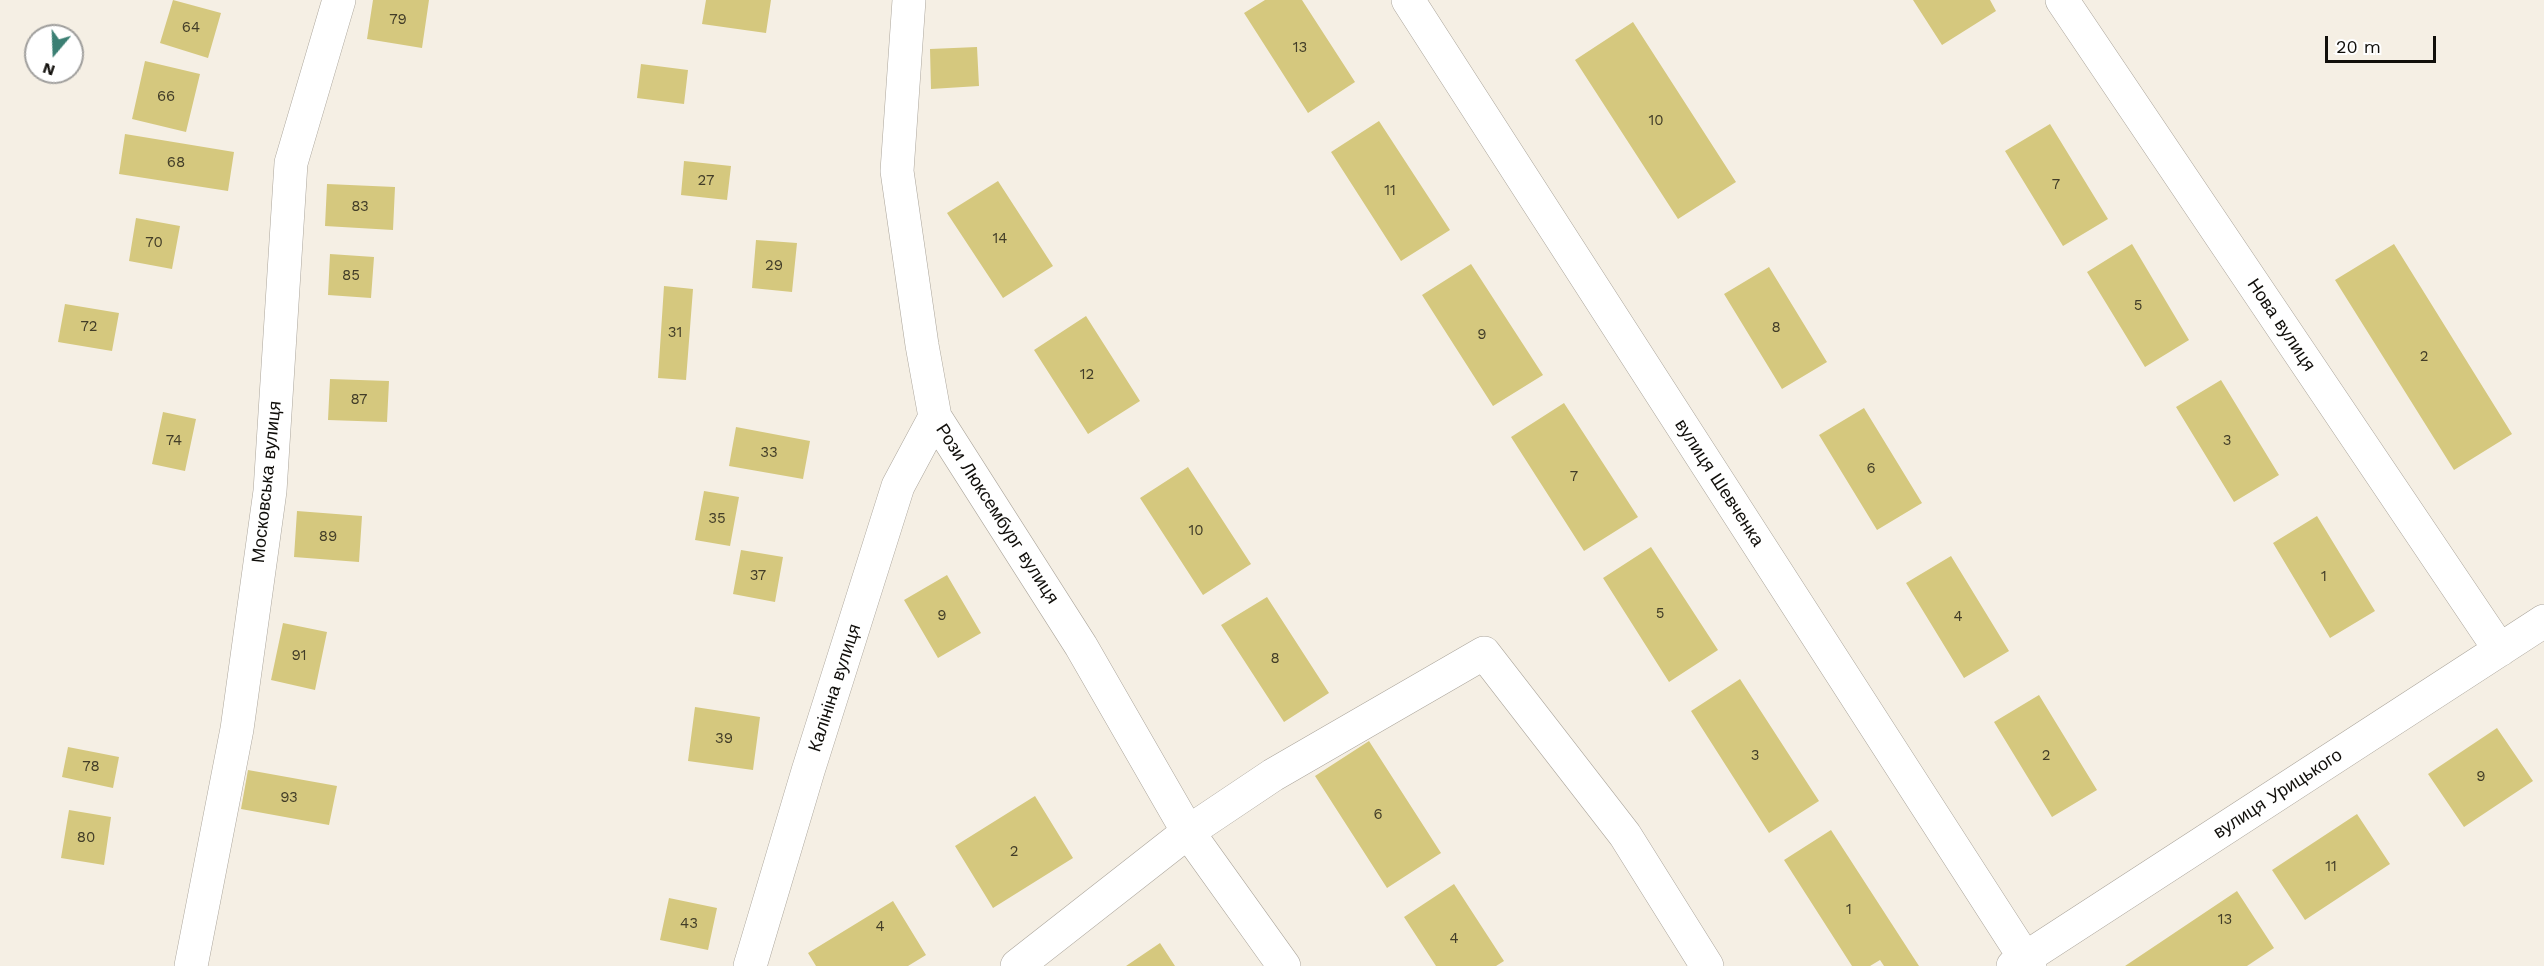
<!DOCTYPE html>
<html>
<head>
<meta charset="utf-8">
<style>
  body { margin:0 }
  #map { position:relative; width:2544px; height:966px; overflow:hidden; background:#f5efe4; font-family:"Work Sans",sans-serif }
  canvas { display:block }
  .north { position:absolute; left:24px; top:24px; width:60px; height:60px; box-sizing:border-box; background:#fff; border:2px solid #a09f9d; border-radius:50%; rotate:199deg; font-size:16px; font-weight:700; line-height:24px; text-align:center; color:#110f0b }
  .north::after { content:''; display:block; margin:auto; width:21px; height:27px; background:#3b7f73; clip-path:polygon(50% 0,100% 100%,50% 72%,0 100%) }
  .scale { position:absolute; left:2325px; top:36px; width:111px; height:27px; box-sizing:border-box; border:3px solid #110f0b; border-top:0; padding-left:8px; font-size:18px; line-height:21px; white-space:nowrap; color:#110f0b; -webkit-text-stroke:4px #fff; paint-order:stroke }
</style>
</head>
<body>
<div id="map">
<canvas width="2544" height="966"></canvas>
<div class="north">N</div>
<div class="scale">20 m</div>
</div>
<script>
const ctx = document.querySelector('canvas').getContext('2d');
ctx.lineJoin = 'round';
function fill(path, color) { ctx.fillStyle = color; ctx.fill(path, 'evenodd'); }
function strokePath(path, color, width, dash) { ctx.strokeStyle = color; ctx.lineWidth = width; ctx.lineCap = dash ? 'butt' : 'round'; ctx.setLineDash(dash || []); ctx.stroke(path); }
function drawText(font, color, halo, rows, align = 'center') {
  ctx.font = font + ' "Work Sans",sans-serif'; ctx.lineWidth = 6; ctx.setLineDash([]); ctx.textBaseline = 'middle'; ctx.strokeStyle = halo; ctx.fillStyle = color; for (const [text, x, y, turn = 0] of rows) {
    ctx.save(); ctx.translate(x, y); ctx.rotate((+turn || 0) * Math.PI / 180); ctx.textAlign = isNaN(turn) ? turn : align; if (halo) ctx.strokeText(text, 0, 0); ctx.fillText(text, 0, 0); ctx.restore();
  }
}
const building = new Path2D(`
  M 173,0 L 221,13 L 208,58 L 160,43 Z
  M 373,0 L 429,0 L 422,48 L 367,39 Z
  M 706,0 L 771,0 L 766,33 L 702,24 Z
  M 1265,0 L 1302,0 L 1355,82 L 1308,113 L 1244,13 Z
  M 1913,0 L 1990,0 L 1996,11 L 1942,45 Z
  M 1633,22 L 1736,182 L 1678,219 L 1575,60 Z
  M 977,47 L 979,86 L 931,89 L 930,49 Z
  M 145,61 L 200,74 L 186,132 L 132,119 Z
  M 641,64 L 688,70 L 684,104 L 637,98 Z
  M 1379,121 L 1450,230 L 1401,261 L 1331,152 Z
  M 2050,124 L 2108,219 L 2063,246 L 2005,151 Z
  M 125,134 L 234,152 L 228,191 L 119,174 Z
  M 684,161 L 731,166 L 727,200 L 681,195 Z
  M 998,181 L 1053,266 L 1003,298 L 947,213 Z
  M 327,184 L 395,187 L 393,230 L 325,226 Z
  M 136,218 L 180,226 L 172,269 L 129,261 Z
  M 756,240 L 797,243 L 792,292 L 752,288 Z
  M 2132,244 L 2189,340 L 2145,367 L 2087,272 Z
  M 2394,244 L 2512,434 L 2454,470 L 2335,280 Z
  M 330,254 L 374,257 L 371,298 L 328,295 Z
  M 1471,264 L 1543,375 L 1493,406 L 1422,295 Z
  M 1769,267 L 1827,362 L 1782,389 L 1724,294 Z
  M 664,286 L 693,289 L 686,380 L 658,378 Z
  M 65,304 L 119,313 L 112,351 L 58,342 Z
  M 1086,316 L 1140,401 L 1088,434 L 1034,350 Z
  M 330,379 L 389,381 L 387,422 L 328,420 Z
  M 2221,380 L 2279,475 L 2234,502 L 2176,407 Z
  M 1564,403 L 1638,517 L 1584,551 L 1511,437 Z
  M 1864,408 L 1922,503 L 1877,530 L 1819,435 Z
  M 163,412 L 196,419 L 185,471 L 152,464 Z
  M 736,427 L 810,441 L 803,479 L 729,466 Z
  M 1188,467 L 1251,564 L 1203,595 L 1140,498 Z
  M 704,491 L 739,497 L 730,546 L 695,540 Z
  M 297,511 L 362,516 L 359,562 L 294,557 Z
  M 2317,516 L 2375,611 L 2330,638 L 2273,543 Z
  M 1651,547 L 1718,650 L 1669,682 L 1603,578 Z
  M 741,550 L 783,557 L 775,602 L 733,594 Z
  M 1951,556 L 2009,651 L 1964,678 L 1906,583 Z
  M 947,575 L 981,633 L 938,658 L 904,600 Z
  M 1267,597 L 1329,693 L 1284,722 L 1221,625 Z
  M 283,623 L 327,632 L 315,690 L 271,680 Z
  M 1740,679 L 1819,801 L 1769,833 L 1691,711 Z
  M 2039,695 L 2097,790 L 2052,817 L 1994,722 Z
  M 695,707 L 760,717 L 753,770 L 688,761 Z
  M 2497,728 L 2533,781 L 2464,827 L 2428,774 Z
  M 1369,741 L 1441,853 L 1387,888 L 1315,776 Z
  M 68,747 L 119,757 L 113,788 L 62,777 Z
  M 248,770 L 337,786 L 329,825 L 241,809 Z
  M 1035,796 L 1073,858 L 993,908 L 955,846 Z
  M 69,810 L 111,817 L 104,865 L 61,858 Z
  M 2357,814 L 2390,864 L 2305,920 L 2272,870 Z
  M 1831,830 L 1919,966 L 1884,966 L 1880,960 L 1870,966 L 1852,966 L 1784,860 Z
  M 1454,884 L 1504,961 L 1496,966 L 1436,966 L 1404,917 Z
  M 2237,891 L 2274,948 L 2247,966 L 2125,966 Z
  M 669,898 L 717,908 L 708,950 L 660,940 Z
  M 893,901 L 926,955 L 908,966 L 816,966 L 808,953 Z
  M 1160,943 L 1175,966 L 1126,966 Z`);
const minor = new Path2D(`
  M 909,0 L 897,171 L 922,345 L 935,417 L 1081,646 L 1188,832 L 1284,966
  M 1408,0 L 2030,966
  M 2062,0 L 2500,650
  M 191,966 L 237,729 L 270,491 L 291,163 L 339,0
  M 750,966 L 808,771 L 898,486 L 935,417
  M 1017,966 L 1188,832 L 1273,775 L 1484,653 L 1625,835 L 1707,966
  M 2013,966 L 2544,621`);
const numberNames = [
  ["79",398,20],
  ["64",191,28],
  ["13",1300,48],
  ["66",166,97],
  ["10",1656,121],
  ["68",176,163],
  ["27",706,181],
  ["7",2056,185],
  ["11",1390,191],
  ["83",360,207],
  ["14",1000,239],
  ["70",154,243],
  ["29",774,266],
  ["85",351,276],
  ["5",2138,306],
  ["72",89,327],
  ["8",1776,328],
  ["31",675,333],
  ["9",1482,335],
  ["2",2424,357],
  ["12",1087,375],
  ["87",359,400],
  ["74",174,441],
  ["3",2227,441],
  ["33",769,453],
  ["6",1871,469],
  ["7",1574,477],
  ["35",717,519],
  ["10",1196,531],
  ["89",328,537],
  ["37",758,576],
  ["1",2324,577],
  ["5",1660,614],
  ["9",942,616],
  ["4",1958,617],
  ["91",299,656],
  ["8",1275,659],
  ["39",724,739],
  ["3",1755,756],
  ["2",2046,756],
  ["78",91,767],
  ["9",2481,777],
  ["93",289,798],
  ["6",1378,815],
  ["80",86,838],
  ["2",1014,852],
  ["11",2331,867],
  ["1",1849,910],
  ["13",2225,920],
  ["43",689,924],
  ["4",880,927],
  ["4",1454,939]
];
const streetNames = [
  ["Нова вулиця",2281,325,56],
  ["Московська вулиця",267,482,-84],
  ["вулиця Шевченка",1719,483,57],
  ["Рози Люксембург вулиця",997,514,57],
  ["Калініна вулиця",835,688,-72],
  ["вулиця Урицького",2278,794,-33]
];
fill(building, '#d5c87e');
strokePath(minor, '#aba59b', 34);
strokePath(minor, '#fff', 33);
drawText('15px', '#423d28', null, numberNames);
drawText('18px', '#110f0b', '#fff', streetNames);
</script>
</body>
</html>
